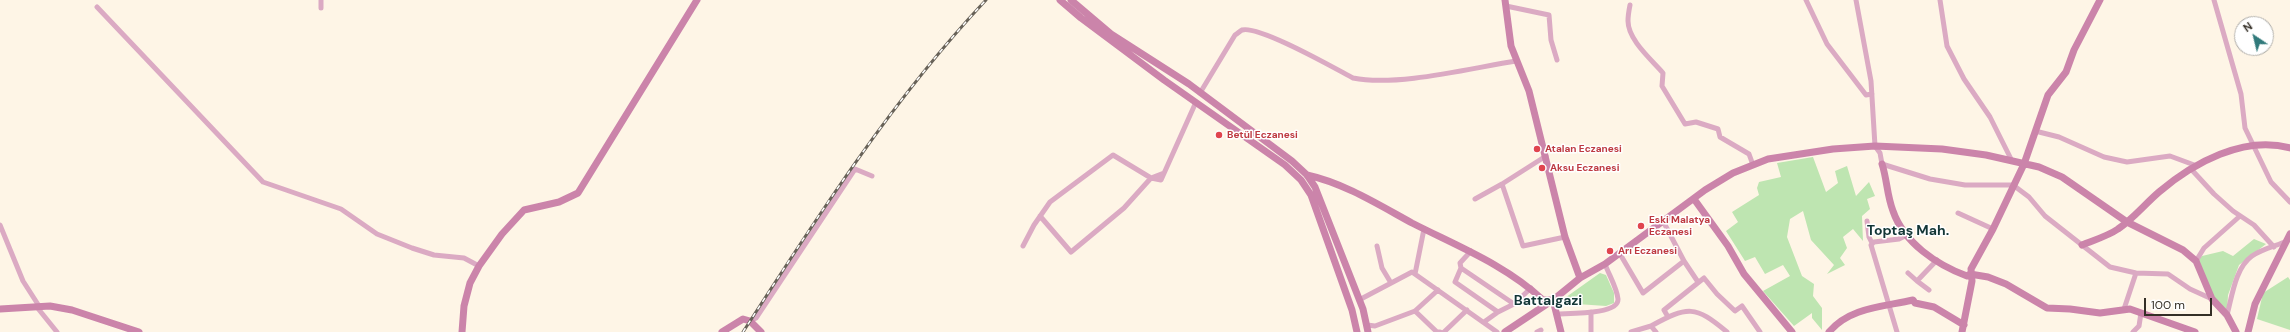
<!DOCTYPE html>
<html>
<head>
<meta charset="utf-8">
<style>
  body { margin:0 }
  #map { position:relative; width:2290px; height:332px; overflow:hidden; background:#fef5e6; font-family:"DM Sans",sans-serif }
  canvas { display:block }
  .north { position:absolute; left:2234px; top:16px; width:40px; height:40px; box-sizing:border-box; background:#fff; border:1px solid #aeaca8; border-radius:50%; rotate:325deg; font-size:11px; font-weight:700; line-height:16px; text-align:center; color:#342f26 }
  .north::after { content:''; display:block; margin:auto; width:14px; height:18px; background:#317a7b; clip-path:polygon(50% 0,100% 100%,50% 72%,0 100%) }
  .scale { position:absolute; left:2144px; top:298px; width:68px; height:18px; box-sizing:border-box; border:2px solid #342f26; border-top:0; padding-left:5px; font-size:12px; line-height:14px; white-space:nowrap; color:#342f26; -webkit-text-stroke:3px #fff; paint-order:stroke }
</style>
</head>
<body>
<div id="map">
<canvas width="2290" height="332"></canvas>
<div class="north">N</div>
<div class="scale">100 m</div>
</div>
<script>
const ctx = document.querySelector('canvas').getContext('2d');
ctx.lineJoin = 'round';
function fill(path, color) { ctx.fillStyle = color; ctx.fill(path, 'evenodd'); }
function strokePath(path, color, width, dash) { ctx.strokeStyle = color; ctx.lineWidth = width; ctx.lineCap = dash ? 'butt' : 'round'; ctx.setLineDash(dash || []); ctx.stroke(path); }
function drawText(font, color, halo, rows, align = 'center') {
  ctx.font = font + ' "DM Sans",sans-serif'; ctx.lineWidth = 3; ctx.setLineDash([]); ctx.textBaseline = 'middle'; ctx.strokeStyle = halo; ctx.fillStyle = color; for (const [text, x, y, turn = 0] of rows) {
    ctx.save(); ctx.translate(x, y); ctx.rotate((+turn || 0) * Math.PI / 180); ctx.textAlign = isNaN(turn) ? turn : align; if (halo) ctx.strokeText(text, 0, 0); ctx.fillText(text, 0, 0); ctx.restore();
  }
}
const green = new Path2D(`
  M 1813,157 L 1826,192 L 1838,183 L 1835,171 L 1847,166 L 1856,196 L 1869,182 L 1875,196 L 1867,199 L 1870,209 L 1862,216 L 1863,241 L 1853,229 L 1843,237 L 1847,248 L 1840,258 L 1845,265 L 1827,274 L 1834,265 L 1811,240 L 1803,211 L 1790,219 L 1787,237 L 1802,276 L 1814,284 L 1813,296 L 1822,308 L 1822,330 L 1812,318 L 1812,313 L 1794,326 L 1763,291 L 1790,276 L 1783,265 L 1765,274 L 1755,257 L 1745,261 L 1726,231 L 1738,222 L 1732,212 L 1759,195 L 1757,188 L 1759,182 L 1781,177 L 1777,163 Z
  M 2254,239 L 2266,244 L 2239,265 L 2228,295 L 2227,313 L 2212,299 L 2196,261 L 2202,256 L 2223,251 L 2233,256 Z
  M 1600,273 L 1606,275 L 1614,293 L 1614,303 L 1606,306 L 1562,303 L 1562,300 Z
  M 2288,277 L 2290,280 L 2290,330 L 2257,319 L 2263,293 Z`);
const street = new Path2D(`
  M 321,0 L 321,8
  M 1806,0 L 1827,44 L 1866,95 L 1872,94
  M 1856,0 L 1871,81 L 1875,146 L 1880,153 L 1882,164 L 1930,179 L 1965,185 L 2013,185 L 2029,197 L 2045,216 L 2110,267 L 2136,273 L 2168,274 L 2190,289 L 2212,299
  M 1940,0 L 1947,46 L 1964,79 L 1990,117 L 2012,161
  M 2214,0 L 2241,94 L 2245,128 L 2271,182 L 2290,202
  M 1630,5 C 1629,10 1628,16 1628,21 C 1628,40 1652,60 1663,73 L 1662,86 L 1685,124 L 1696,122 L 1718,129 L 1720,137 L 1749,154 L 1753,165
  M 1506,6 L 1549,15 L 1551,40 L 1557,60
  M 97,7 L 263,182 L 341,209 L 377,234 L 412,248 L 434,255 L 464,258 L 479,266
  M 1200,93 L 1235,35 C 1237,34 1240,31 1242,30 C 1259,25 1334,68 1353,78 C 1397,87 1471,68 1516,61
  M 2035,131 L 2059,137 L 2104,157 L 2127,162 L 2170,156 L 2197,166
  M 1546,156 L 1502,184 L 1523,246 L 1565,237
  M 2191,169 L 2214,194 L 2233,211 L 2254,225 L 2274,247
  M 1475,199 L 1502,184
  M 1958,213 L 1993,229
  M 1040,216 L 1071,252 L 1124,208 L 1151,178 L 1164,173
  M 1867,221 L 1869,237 L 1872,243
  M 0,225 L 23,281 L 39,306
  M 1023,246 L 1034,225 L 1050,202 L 1113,155 L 1151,178 L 1161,180 L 1196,102
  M 1377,246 L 1382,268 L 1391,283
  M 1620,254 L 1643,293 L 1684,261 L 1663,221
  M 1684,261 L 1698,282
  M 2196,261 L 2204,248 L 2240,216
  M 1461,268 L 1460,263 L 1471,251
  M 1908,273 L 1917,281 L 1937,260
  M 1415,274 L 1424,229
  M 1917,281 L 1929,290
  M 1359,300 L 1412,272 L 1497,332
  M 36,306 L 57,332
  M 2124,309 L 2136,273
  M 1415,311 L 1437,332 L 1440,332
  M 1498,312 L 1514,304
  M 1591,312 L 1591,332
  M 1556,314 C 1568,313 1619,315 1618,299 C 1617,288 1609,275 1605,264
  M 2227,315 C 2232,297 2235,268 2252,256 C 2262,249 2276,246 2287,241
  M 1668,317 L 1664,310 L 1704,278 L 1717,294 L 1735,311 L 1742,306 L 1760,332
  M 750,321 L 756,318 L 855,169 L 872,176
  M 1484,322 L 1498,312 L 1455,282 L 1461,268 L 1514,304 L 1531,288
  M 1367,325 L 1375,326 L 1415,311 L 1438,290
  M 1444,332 L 1467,310
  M 1537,332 L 1541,330
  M 1631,332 L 1651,326
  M 1656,332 L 1651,326 C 1688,306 1695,305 1727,332
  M 1897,332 L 1871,245 L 1874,242 L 1899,239 L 1907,235
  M 2133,332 L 2139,326 L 2141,313`);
const secondary = new Path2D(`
  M 1060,0 L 1081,18 L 1164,80 L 1285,165 L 1301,180 L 1311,195 L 1352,310 L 1357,332
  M 1071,0 L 1111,34 L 1189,84 L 1292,161 L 1307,175 L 1315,187 L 1363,309 L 1368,332
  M 1505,0 L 1511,46 L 1529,91 L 1565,237 L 1580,278
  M 1882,164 C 1887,179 1887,196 1893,211 C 1904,243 1937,265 1967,276 L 1970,274 L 1988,277 L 2006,284 L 2047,308 L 2070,309 L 2100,313 L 2130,309 L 2195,332
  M 1307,175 C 1344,183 1379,205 1412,223 C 1457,246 1506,265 1543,300 L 1553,300 L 1561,332
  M 1694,199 L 1728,246 L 1744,274 L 1792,332
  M 2082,245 C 2094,240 2108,236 2118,229 C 2133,219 2145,204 2159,192 C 2193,163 2244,135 2290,148
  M 0,309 L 50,306 L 72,310 L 139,332
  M 462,332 L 464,306 L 470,283 L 479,266 L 502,234 L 524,210 L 559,202 L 578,193 L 697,0
  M 722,332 L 743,319 L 750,321 L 761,332
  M 1505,332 L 1553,300 L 1580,278 L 1605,264 L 1705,190 L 1733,173 L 1768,159 L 1833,149 L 1875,146 L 1942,149 L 1986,155 L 2039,167 L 2062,177 L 2127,222 L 2183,250 L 2196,261 L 2212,299 L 2227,315 L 2236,332
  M 1829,332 C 1850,307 1883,307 1913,300 L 1915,303 L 1934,307 L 1964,325
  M 1962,332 L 1972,281 L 1971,269 L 1993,229 L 2024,164 L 2048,95 L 2066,72 L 2074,50 L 2100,0
  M 2248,332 L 2255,304 L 2290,234`);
const rail = new Path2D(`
  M 743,332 C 817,217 892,100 986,0`);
const markers = [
  [1219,135,4,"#e0444e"],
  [1537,149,4,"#e0444e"],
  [1542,168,4,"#e0444e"],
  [1641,226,4,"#e0444e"],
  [1610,251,4,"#e0444e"]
];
const healthNames = [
  ["Betül Eczanesi",1227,135],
  ["Atalan Eczanesi",1545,149],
  ["Aksu Eczanesi",1550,168],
  ["Eski Malatya",1649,220],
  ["Eczanesi",1649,232],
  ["Arı Eczanesi",1618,251]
];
const districtNames = [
  ["Toptaş Mah.",1908,231],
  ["Battalgazi",1548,301]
];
fill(green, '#bee5b1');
strokePath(street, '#dbaac3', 5);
strokePath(secondary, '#cb84aa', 7);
strokePath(rail, '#686258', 3);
strokePath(rail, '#fff', 1.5, [4.5]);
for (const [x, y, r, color] of markers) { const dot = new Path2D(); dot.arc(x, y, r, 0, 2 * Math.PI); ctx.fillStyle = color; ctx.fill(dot); strokePath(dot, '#fff', 1.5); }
drawText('bold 10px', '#be3a42', '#fff', healthNames, 'left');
drawText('bold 14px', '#133636', '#fff', districtNames);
</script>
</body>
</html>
